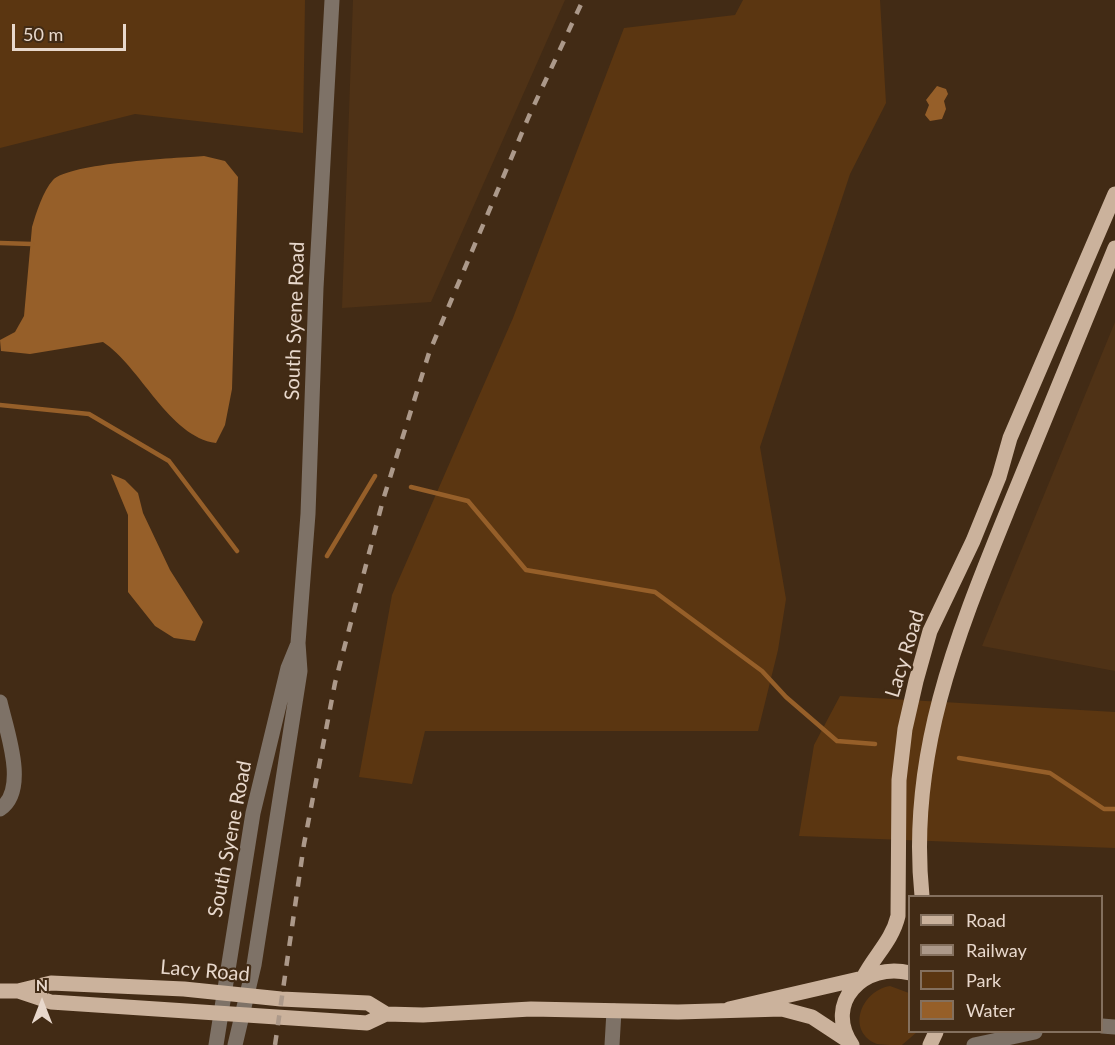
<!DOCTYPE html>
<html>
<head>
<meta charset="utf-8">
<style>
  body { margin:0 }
  #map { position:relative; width:1115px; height:1045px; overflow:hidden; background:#422b15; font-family:Lato,sans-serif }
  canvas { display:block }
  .legend { position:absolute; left:908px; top:895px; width:195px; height:138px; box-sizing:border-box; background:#422b15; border:2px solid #84705e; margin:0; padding:8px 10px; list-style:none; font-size:18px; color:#e8d8cc }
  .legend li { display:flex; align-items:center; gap:12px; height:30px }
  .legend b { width:30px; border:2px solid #84705e }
  .north { position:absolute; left:12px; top:973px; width:60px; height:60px; -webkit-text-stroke:4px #422b15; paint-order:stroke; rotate:0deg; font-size:16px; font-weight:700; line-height:24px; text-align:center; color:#e8d8cc }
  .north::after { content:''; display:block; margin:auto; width:21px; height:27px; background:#e8d8cc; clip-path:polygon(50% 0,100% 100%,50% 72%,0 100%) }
  .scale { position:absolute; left:12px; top:24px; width:114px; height:27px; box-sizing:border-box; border:3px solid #e8d8cc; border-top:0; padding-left:8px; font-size:18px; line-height:21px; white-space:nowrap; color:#e8d8cc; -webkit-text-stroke:4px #422b15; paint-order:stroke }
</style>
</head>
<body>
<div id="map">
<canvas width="1115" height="1045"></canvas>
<ul class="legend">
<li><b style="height:8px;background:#cbb29c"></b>Road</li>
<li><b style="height:8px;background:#ac998a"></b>Railway</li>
<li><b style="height:16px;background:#5b3611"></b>Park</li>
<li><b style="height:16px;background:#965f29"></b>Water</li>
</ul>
<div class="north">N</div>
<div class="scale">50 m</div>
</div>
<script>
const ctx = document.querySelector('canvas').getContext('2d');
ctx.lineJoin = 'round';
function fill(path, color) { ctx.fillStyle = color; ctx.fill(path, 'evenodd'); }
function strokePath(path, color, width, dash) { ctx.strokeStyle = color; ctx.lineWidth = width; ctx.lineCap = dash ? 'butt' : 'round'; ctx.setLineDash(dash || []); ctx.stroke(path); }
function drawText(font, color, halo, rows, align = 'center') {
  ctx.font = font + ' Lato,sans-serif'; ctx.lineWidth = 4.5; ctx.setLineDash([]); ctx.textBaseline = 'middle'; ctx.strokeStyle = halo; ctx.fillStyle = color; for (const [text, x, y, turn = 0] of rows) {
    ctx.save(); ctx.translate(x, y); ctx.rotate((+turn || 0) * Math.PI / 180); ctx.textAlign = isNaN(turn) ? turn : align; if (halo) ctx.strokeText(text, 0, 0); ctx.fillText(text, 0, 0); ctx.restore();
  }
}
const built = new Path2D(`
  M 353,0 L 565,0 L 431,302 L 342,308 Z
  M 1115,322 L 1115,671 L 982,646 Z`);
const green = new Path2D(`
  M 0,0 L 305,0 L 303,133 L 135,114 L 0,148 Z
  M 743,0 L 880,0 L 886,103 L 850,174 L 760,447 L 786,599 L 778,650 L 758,731 L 425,731 L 412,784 L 359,777 L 392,595 L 513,318 L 624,28 L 735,15 Z
  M 840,696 L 1115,712 L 1115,848 L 799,836 L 814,745 Z
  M 890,986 L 909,993 L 910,1032 L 917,1032 L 902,1045 C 894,1045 884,1045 877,1044 C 846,1032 860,991 890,986 Z`);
const water = new Path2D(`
  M 937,86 L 946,89 L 948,94 L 944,101 L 946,109 L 942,119 L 930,121 L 925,115 L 929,105 L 926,100 Z
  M 204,156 L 225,161 L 238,177 L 232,389 L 225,425 L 216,443 C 169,437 140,366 103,342 L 30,354 L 1,351 L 0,340 L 15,332 L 24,316 L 32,227 C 36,213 43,191 53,180 C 69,163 177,158 204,156 Z
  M 111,474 L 125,480 L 138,493 L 143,513 L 170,570 L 203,622 L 195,641 L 174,638 L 155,626 L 128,592 L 128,515 Z`);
const stream = new Path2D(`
  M 0,243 L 32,244
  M 0,405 L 89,414 L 169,461 L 237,551
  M 411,487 L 468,501 L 526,570 L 655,592 L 762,671 L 786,697 L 837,741 L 875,744
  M 327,556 L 375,476
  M 959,758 L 1050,773 L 1104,809 L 1115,809`);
const minor = new Path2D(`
  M 0,702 C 6,729 29,790 0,809
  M 1102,1026 L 1115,1027
  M 216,1045 L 253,813 L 288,668 L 297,646
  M 235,1045 L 254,965 L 300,671 L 298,643 L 308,514 L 316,288 L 332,0
  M 612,1045 L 614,1011
  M 974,1045 L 1035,1032`);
const major = new Path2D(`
  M 922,896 C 907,751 960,628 1013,497 C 1047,414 1081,331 1115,248
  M 0,991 L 18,991 L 51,983 L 184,989 L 281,999 L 368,1003 L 386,1014
  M 18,991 L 51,1002 L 367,1023 L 386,1014 L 423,1015 L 531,1009 L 678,1012 L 782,1009 L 812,1017 L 850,1042
  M 729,1009 L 863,978 C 874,956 892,941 898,916 L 899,780 L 905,729 L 916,681 L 930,631 L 973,541 L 999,477 L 1010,438 L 1115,194
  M 852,1045 C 823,1003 864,961 910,973
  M 930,1045 L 936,1032`);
const rail = new Path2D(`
  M 275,1045 L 304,844 L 335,683 L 383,500 L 429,353 L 529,116 L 583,0`);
const streetNames = [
  ["South Syene Road",295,321,-88],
  ["Lacy Road",905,654,-73],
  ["South Syene Road",230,839,-79],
  ["Lacy Road",205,971,5]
];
fill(built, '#4f3216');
fill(green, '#5b3611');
fill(water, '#965f29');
strokePath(stream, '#965f29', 4.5);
strokePath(minor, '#7e7267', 15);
strokePath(major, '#cbb29c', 15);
strokePath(rail, '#ac998a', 4.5, [10, 10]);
drawText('20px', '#e8d8cc', '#422b15', streetNames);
</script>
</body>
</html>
